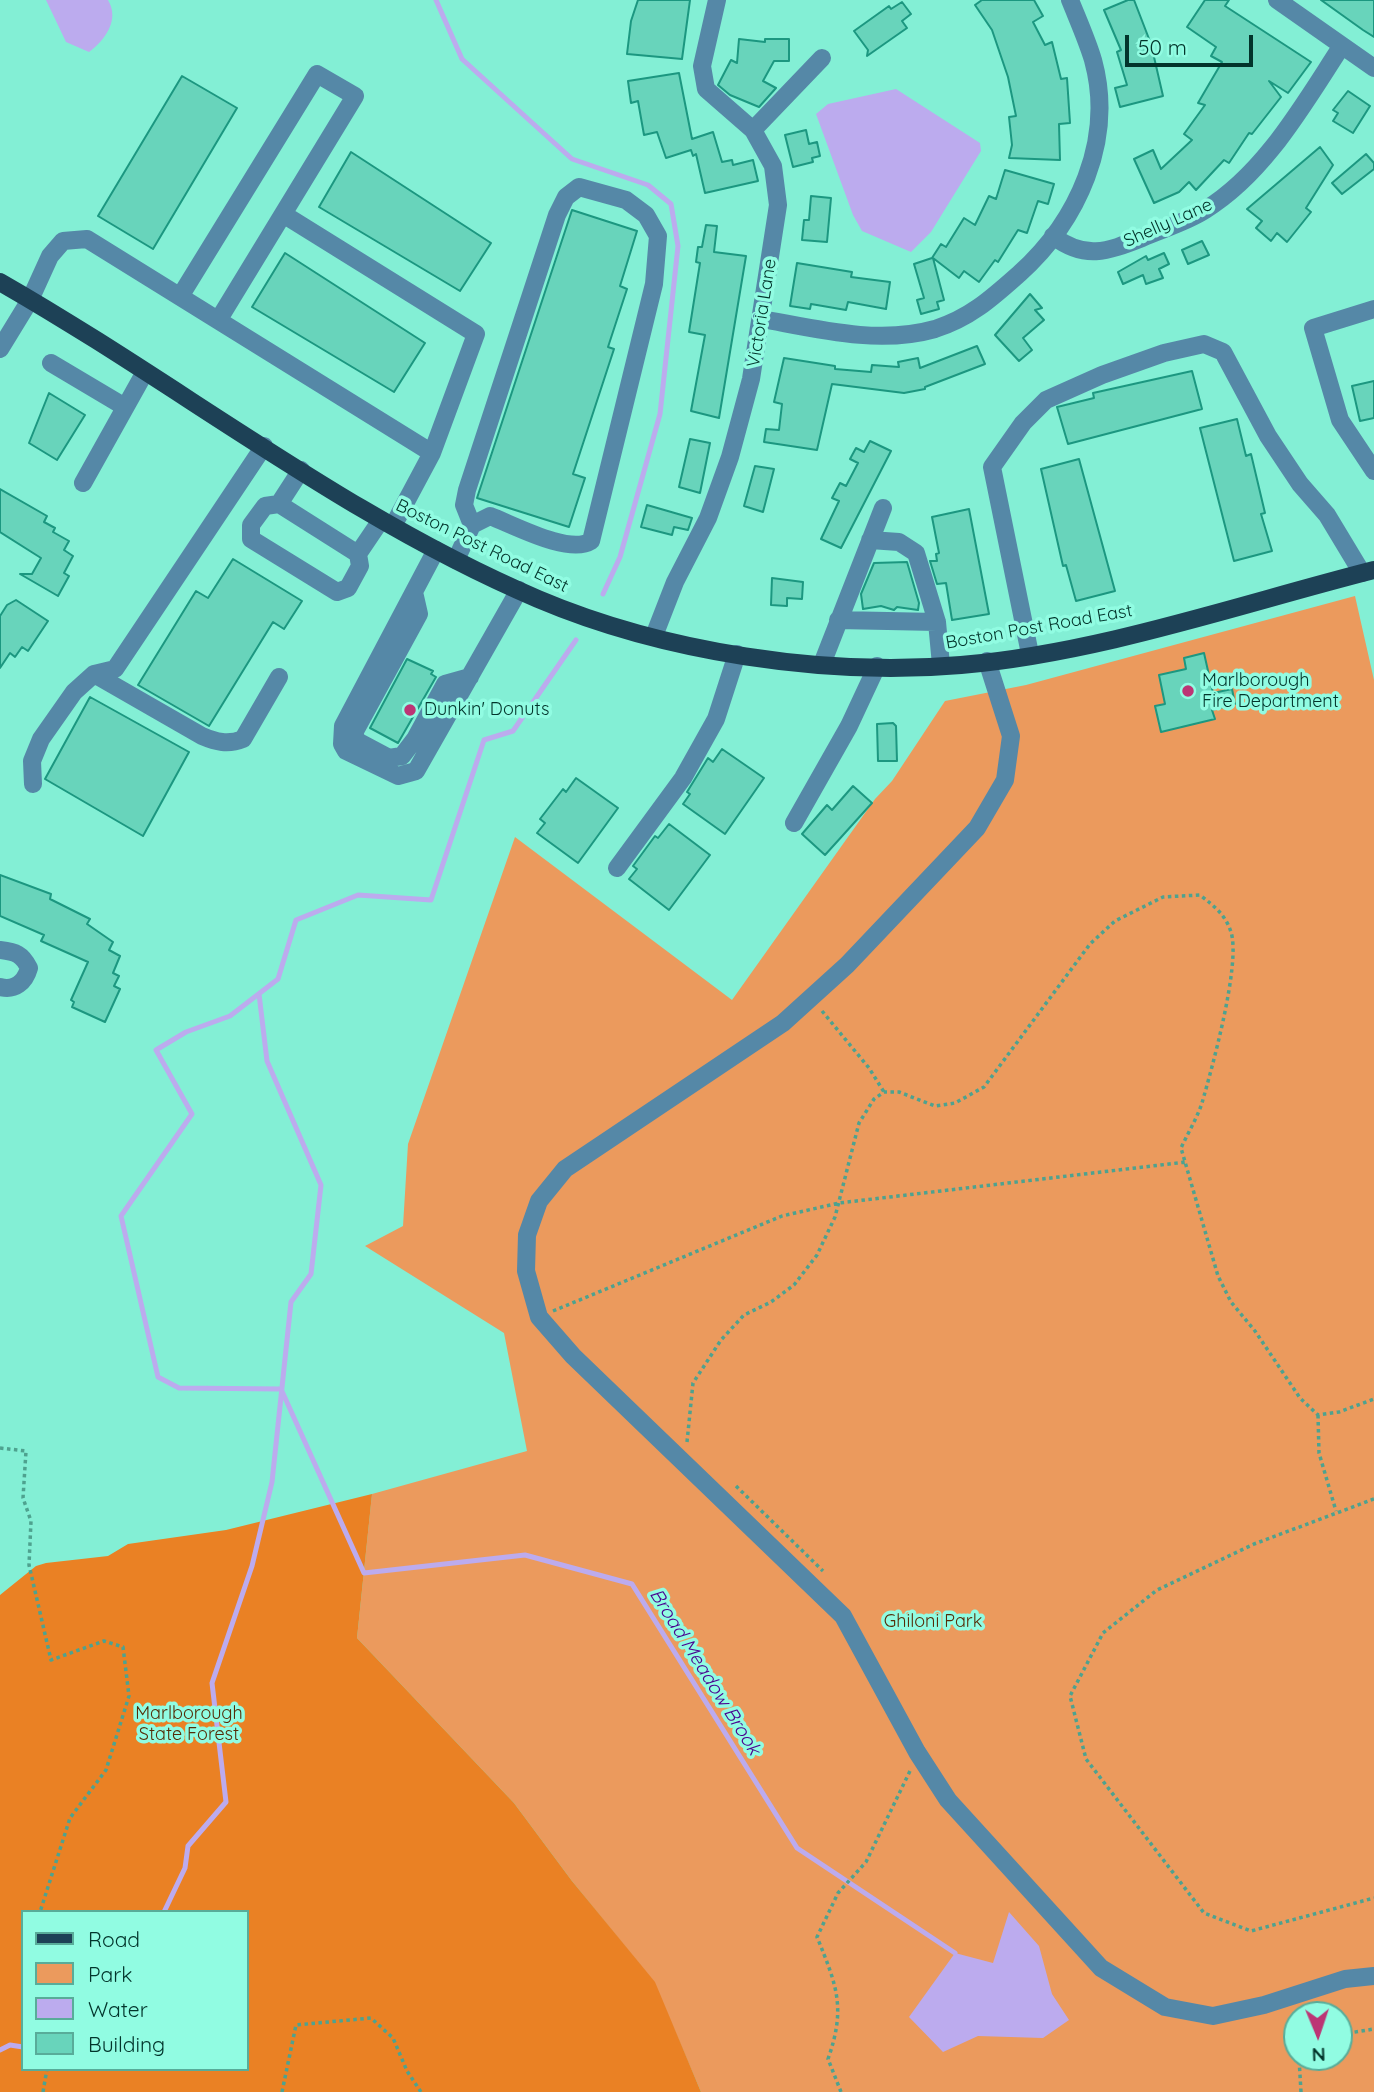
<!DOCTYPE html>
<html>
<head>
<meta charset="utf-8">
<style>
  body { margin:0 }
  #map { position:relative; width:1374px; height:2092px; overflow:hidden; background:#83efd5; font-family:Quicksand,sans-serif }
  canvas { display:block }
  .legend { position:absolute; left:21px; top:1910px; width:228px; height:161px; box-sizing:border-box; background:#91fce2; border:2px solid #58ac99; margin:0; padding:9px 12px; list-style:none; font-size:21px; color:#02342b }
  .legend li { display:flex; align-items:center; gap:14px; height:35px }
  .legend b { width:35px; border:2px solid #58ac99 }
  .north { position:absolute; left:1283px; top:2001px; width:70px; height:70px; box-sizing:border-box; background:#91fce2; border:2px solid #58ac99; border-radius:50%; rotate:178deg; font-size:19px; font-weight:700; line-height:28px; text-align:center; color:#02342b }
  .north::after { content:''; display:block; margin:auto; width:24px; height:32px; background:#bc3575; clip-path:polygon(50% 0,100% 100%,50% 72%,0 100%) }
  .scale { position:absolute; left:1125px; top:35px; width:128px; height:32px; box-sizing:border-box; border:4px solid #02342b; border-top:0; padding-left:9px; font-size:21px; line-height:24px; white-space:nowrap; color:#02342b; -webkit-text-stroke:5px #91fce2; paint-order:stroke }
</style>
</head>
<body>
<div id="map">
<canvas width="1374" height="2092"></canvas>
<ul class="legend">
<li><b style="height:9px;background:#1d4156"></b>Road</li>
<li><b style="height:19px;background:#eb9a5d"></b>Park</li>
<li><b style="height:19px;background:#bcabee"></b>Water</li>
<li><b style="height:19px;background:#68d4bb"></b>Building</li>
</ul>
<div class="north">N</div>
<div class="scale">50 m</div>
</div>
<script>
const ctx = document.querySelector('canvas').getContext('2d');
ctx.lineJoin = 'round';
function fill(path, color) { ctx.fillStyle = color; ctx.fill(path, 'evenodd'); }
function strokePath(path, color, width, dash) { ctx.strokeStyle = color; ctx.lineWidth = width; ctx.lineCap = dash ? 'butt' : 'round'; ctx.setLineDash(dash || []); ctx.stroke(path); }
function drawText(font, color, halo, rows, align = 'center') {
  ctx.font = font + ' Quicksand,sans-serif'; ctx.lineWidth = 7; ctx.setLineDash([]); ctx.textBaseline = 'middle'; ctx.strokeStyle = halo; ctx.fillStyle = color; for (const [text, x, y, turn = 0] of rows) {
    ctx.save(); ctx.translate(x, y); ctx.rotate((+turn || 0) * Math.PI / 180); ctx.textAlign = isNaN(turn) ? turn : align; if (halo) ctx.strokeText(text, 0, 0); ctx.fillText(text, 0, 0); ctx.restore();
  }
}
const green = new Path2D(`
  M 1355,596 L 1374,680 L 1374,2092 L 701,2092 L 654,1982 L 572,1881 L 514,1803 L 357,1638 L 372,1494 L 527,1451 L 504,1333 L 365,1246 L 403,1226 L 408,1144 L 515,837 L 732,1000 L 875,799 L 892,781 L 945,701 L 1026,685 ZM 1297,2015 L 1339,2015 L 1339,2057 L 1297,2057 Z`);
const forest = new Path2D(`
  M 372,1494 L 357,1638 L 514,1803 L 572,1881 L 655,1982 L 701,2092 L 0,2092 L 0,1595 L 36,1566 L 46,1563 L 108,1556 L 128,1544 L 226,1530 ZM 23,1912 L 247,1912 L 247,2069 L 23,2069 Z`);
const water = new Path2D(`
  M 46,0 L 108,0 C 120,20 105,40 89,52 L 66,42 Z
  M 896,89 L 980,143 L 981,151 L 931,232 L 911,252 L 862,231 L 853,215 L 816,114 L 828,104 Z
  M 1009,1912 L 1039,1946 L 1052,1994 L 1069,2020 L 1043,2038 L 978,2036 L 943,2052 L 909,2017 L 955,1953 L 993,1963 Z`);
const stream = new Path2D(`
  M 436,0 L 462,59 L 572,159 L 648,185 L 671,204 L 678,246 L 660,414 L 620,557 L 603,594
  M 576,640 L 513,731 L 484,740 L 431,900 L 358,895 L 296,920 L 278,979 L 230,1016 L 186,1032 L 156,1050 L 192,1114 L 121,1216 L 158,1377 L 179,1388 L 281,1389 L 364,1573 L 525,1555 L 632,1584 L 797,1848 L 955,1953
  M 164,1912 L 185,1868 L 188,1846 L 226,1802 L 212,1683 L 252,1566 L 272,1482 L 291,1302 L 311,1274 L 321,1185 L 267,1061 L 259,994
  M 0,2050 L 10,2045 L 23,2047`);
const building = new Path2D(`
  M 638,0 L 690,0 L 682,59 L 627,54 L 631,21 Z
  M 982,0 L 1034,0 L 1043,16 L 1033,22 L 1045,45 L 1052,42 L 1061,79 L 1067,78 L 1070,123 L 1059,124 L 1060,160 L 1009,158 L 1012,145 L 1009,117 L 1016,116 L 1008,77 L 992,30 L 975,5 Z
  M 1128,0 L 1134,0 L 1151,44 L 1163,96 L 1120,107 L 1115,88 L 1127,85 L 1117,52 L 1121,50 L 1104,10 Z
  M 1205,0 L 1229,0 L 1225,6 L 1311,62 L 1288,93 L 1269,81 L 1281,97 L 1252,134 L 1249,133 L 1229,163 L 1224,160 L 1196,190 L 1189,182 L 1179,192 L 1154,203 L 1134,159 L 1153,150 L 1161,169 L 1192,140 L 1184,134 L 1205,105 L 1198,103 L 1222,62 L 1211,56 L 1216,47 L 1187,27 Z
  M 1321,0 L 1374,0 L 1374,37 L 1363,30 Z
  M 902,2 L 911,14 L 902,21 L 907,28 L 867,56 L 868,50 L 854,31 L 889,6 L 891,9 Z
  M 739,39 L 765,42 L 765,39 L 789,39 L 789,61 L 774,61 L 763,81 L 776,88 L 759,107 L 730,95 L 718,85 L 731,60 L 737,63 Z
  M 679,73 L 692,139 L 713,132 L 722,162 L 732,160 L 733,165 L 753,160 L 758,181 L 705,193 L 696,154 L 693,156 L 691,150 L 666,158 L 657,132 L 644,135 L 638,101 L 631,103 L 628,81 Z
  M 182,76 L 237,108 L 153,249 L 98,216 Z
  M 1348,91 L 1370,106 L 1353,133 L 1333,121 L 1338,113 L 1333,110 Z
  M 806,130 L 809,144 L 817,142 L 820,156 L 812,158 L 813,162 L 793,167 L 785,135 Z
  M 1320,147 L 1333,165 L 1306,208 L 1311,212 L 1287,242 L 1277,233 L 1271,241 L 1256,228 L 1262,221 L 1247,209 Z
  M 351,152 L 491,243 L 460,291 L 319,207 Z
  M 1366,154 L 1374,163 L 1374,169 L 1342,194 L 1332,183 Z
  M 1005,170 L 1054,184 L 1048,204 L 1038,201 L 1027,233 L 1018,230 L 998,262 L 995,260 L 979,282 L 964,271 L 959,278 L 933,258 L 944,300 L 937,302 L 939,309 L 921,314 L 917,300 L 924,298 L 914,264 L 932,258 L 941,244 L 946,247 L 964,218 L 975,225 L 989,196 L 996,199 Z
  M 811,196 L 831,198 L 827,242 L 802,240 L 804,220 L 809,220 Z
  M 572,210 L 637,231 L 620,286 L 627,289 L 608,347 L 614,349 L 573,474 L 585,478 L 569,527 L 477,498 Z
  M 706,225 L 717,226 L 714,252 L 746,256 L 719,418 L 691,411 L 705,335 L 689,332 L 700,263 L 696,262 L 698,247 L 702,247 Z
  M 1202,241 L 1209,255 L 1188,264 L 1182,250 Z
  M 285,253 L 425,343 L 394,392 L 252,307 Z
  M 1164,253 L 1169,264 L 1159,269 L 1163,278 L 1146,284 L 1143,275 L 1123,284 L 1118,272 L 1146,256 L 1148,260 Z
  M 797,263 L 852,272 L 851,277 L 890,282 L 886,309 L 848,302 L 846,310 L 811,304 L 810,309 L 790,306 Z
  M 1030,294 L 1042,308 L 1035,310 L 1044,320 L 1023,338 L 1032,350 L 1019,361 L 995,335 Z
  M 977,346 L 985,364 L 925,387 L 925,389 L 904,393 L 832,384 L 817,450 L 764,442 L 766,429 L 779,430 L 782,404 L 774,402 L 784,358 L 835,366 L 835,369 L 871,372 L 872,365 L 899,367 L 898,362 L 918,358 L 920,368 Z
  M 1192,371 L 1202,409 L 1068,444 L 1057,407 L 1094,398 L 1093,393 Z
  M 1374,381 L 1374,418 L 1360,421 L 1352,386 Z
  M 49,393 L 85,415 L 57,460 L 29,443 Z
  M 1237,419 L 1246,456 L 1251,454 L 1265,513 L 1261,514 L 1272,551 L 1234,561 L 1200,428 Z
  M 690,439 L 710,443 L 700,493 L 679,487 Z
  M 870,441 L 891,451 L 841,548 L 821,539 L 839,501 L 832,498 L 840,483 L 846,486 L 858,463 L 850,459 L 856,448 L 864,452 Z
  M 1079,459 L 1115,591 L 1076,601 L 1066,565 L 1063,566 L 1041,469 Z
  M 755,466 L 774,469 L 763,512 L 744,506 Z
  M 0,489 L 47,516 L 44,522 L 55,528 L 53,532 L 69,541 L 64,550 L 73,556 L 64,573 L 69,576 L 58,596 L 20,574 L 32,574 L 41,558 L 0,532 Z
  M 647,505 L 692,518 L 688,530 L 674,527 L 672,535 L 641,527 Z
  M 969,509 L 989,614 L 952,620 L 946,583 L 937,584 L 930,561 L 937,561 L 936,554 L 939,553 L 932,517 Z
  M 233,559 L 302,601 L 284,629 L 273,622 L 209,726 L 138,685 L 196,591 L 208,598 Z
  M 907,562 L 919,603 L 918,610 L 897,607 L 894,610 L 881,606 L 863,609 L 861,594 L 874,563 Z
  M 772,578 L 803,582 L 802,599 L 787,598 L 787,606 L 771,605 Z
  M 16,600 L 48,621 L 28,651 L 22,647 L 15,657 L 10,653 L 0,668 L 0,616 L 7,605 Z
  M 1204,653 L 1213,693 L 1232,689 L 1235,704 L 1212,710 L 1215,719 L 1161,732 L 1155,706 L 1165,704 L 1159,675 L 1186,669 L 1184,658 Z
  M 407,659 L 433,671 L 431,674 L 436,677 L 398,743 L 370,728 Z
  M 90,697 L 189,752 L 143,836 L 45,779 Z
  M 893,723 L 896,726 L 897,761 L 878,761 L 877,724 Z
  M 722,749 L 764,778 L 725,834 L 683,804 L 690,794 L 687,792 L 708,758 L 713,762 Z
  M 576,778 L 618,808 L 578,863 L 537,833 L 545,823 L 540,819 L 563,789 L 566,792 Z
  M 853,786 L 872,803 L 825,855 L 802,834 L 827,805 L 832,810 Z
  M 669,824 L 710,855 L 669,910 L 629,879 L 637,869 L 633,866 L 655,836 L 658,838 Z
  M 0,875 L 51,894 L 50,899 L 90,919 L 87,924 L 113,942 L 109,950 L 120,956 L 113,973 L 119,976 L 114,986 L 120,989 L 105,1022 L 72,1007 L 74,1002 L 71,1000 L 88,962 L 41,941 L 44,935 L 0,916 Z`);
const path = new Path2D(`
  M 822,1011 L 869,1068 L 884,1092
  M 553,1311 L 782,1216 L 839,1203 L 1186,1162
  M 1318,1415 L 1319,1453 L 1336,1511
  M 687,1442 L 693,1383 L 721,1340 L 744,1315 L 771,1302 L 794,1285 L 817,1255 L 835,1217 L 859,1123 L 874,1099 L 884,1092 L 899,1092 L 935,1106 L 955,1103 L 984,1087 L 1090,944 L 1115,921 L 1163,897 L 1200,895 C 1215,907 1225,914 1231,932 C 1241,964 1212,1068 1202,1103 C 1197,1118 1188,1133 1181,1148 L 1218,1276 L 1231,1302 L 1255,1331 L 1300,1398 L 1318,1415 L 1339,1412 L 1374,1399
  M 0,1448 L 26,1451 L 23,1498 L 31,1521 L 29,1565 L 51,1660 L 104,1641 L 123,1647 L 129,1696 L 106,1770 L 70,1818 L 40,1912
  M 736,1486 L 823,1571
  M 1374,1499 L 1254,1544 L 1157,1590 L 1103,1633 L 1070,1696 L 1086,1759 L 1204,1913 L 1251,1931 L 1374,1898
  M 1339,2053 L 1349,2033 L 1374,2029
  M 43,2092 L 47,2069
  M 282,2092 L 296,2025 L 371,2018 L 393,2038 L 407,2071 L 421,2092
  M 841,2092 L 828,2059 C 846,2008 837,1986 817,1937 L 838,1893 L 866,1862 L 910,1771
  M 1301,2092 L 1299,2058 L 1309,2057`);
const minor = new Path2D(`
  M 1277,0 L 1374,68
  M 753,130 L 822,58
  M 283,214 L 476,334 L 432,453 L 393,526
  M 1053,236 C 1085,260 1106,252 1142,238 C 1162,229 1187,222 1205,210 C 1265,173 1303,105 1341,47
  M 181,295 L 317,74 L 355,96 L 219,319
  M 1374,309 L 1313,328 L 1340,420 L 1374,471
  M 762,319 C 817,329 879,345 935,329 C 970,318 992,298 1019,274 C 1078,221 1115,140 1093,60 C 1087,40 1078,20 1070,0
  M 0,349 L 30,300 L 50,256 L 63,241 L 87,239 L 432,453
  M 51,363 L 125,407
  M 301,470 L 279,504 L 265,506 L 251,525 L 251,539 L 337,592 L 348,588 L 360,566 L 358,554 L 381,520
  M 83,483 L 145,372
  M 279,504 L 358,554
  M 870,540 L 899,542 L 916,553 L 937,622 L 941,665
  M 436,550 L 343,726 L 342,744 L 346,751 L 398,776 L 416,771 L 519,590
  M 456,560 L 472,525 L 490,516 C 514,525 569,555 591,541 L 654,284 L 658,236 L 646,215 L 626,200 L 579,187 L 566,197 L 557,215 L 467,490 L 464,505 L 472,525
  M 414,592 L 419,614 L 354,733 L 357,741 L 389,758 L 402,756 L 415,739 L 445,684 L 470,677
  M 838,620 L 937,622
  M 654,636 L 675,582 L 708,518 L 730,457 L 751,379 L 778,205 L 773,166 L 753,130 L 706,89 L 702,66 L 717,0
  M 1030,654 L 992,467 L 1023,423 L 1046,400 L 1102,375 L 1164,353 L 1204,344 L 1223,352 L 1268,436 L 1300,484 L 1327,515 L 1362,573
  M 987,661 L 1011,736 L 1005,780 L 977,828 L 847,965 L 783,1023 L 565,1169 L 539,1201 L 527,1235 L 526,1271 L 539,1317 L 573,1356 L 843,1616 L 917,1752 L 948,1800 L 1101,1968 L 1165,2007 L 1213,2016 L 1264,2005 L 1345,1979 L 1374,1976
  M 822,664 L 883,508
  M 94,674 L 202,736 C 216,742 228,745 243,739 L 279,677
  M 33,784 L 32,761 L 41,739 L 74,692 L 94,674 L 115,669 L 264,446
  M 794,823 L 849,726 L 877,666
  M 617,868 L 683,778 L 716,719 L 737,654
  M 0,950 C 16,952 22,954 29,968 C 25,982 15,991 0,987`);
const major = new Path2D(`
  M 0,282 C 180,385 347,518 538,599 C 663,652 825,677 961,665 C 1100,653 1240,604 1374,570`);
const markers = [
  [1188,691,7,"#bc3575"],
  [410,710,7,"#bc3575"]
];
const streetNames = [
  ["Shelly Lane",1168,223,-24],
  ["Victoria Lane",762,313,-81],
  ["Boston Post Road East",482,546,26],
  ["Boston Post Road East",1039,627,-10]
];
const poiNames = [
  ["Marlborough",1202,681],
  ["Fire Department",1202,702],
  ["Dunkin' Donuts",424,710]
];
const parkNames = [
  ["Ghiloni Park",933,1622],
  ["Marlborough",189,1714],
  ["State Forest",189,1735]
];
const waterNames = [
  ["Broad Meadow Brook",705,1672,58]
];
fill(green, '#eb9a5d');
fill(forest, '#ea8124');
fill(water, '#bcabee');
strokePath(stream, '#bcabee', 5);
fill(building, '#68d4bb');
strokePath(building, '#1c9780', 2);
strokePath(path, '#4ea28f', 3.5, [3.5, 3.5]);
strokePath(minor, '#5588a7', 18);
strokePath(major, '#1d4156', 18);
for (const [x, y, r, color] of markers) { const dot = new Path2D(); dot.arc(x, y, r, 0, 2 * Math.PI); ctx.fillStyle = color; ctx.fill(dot); strokePath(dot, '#91fce2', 2.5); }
drawText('18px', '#02342b', '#91fce2', streetNames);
drawText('18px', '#02342b', '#91fce2', poiNames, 'left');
drawText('18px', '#552c08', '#91fce2', parkNames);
drawText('italic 19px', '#49018f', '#91fce2', waterNames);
</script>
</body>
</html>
